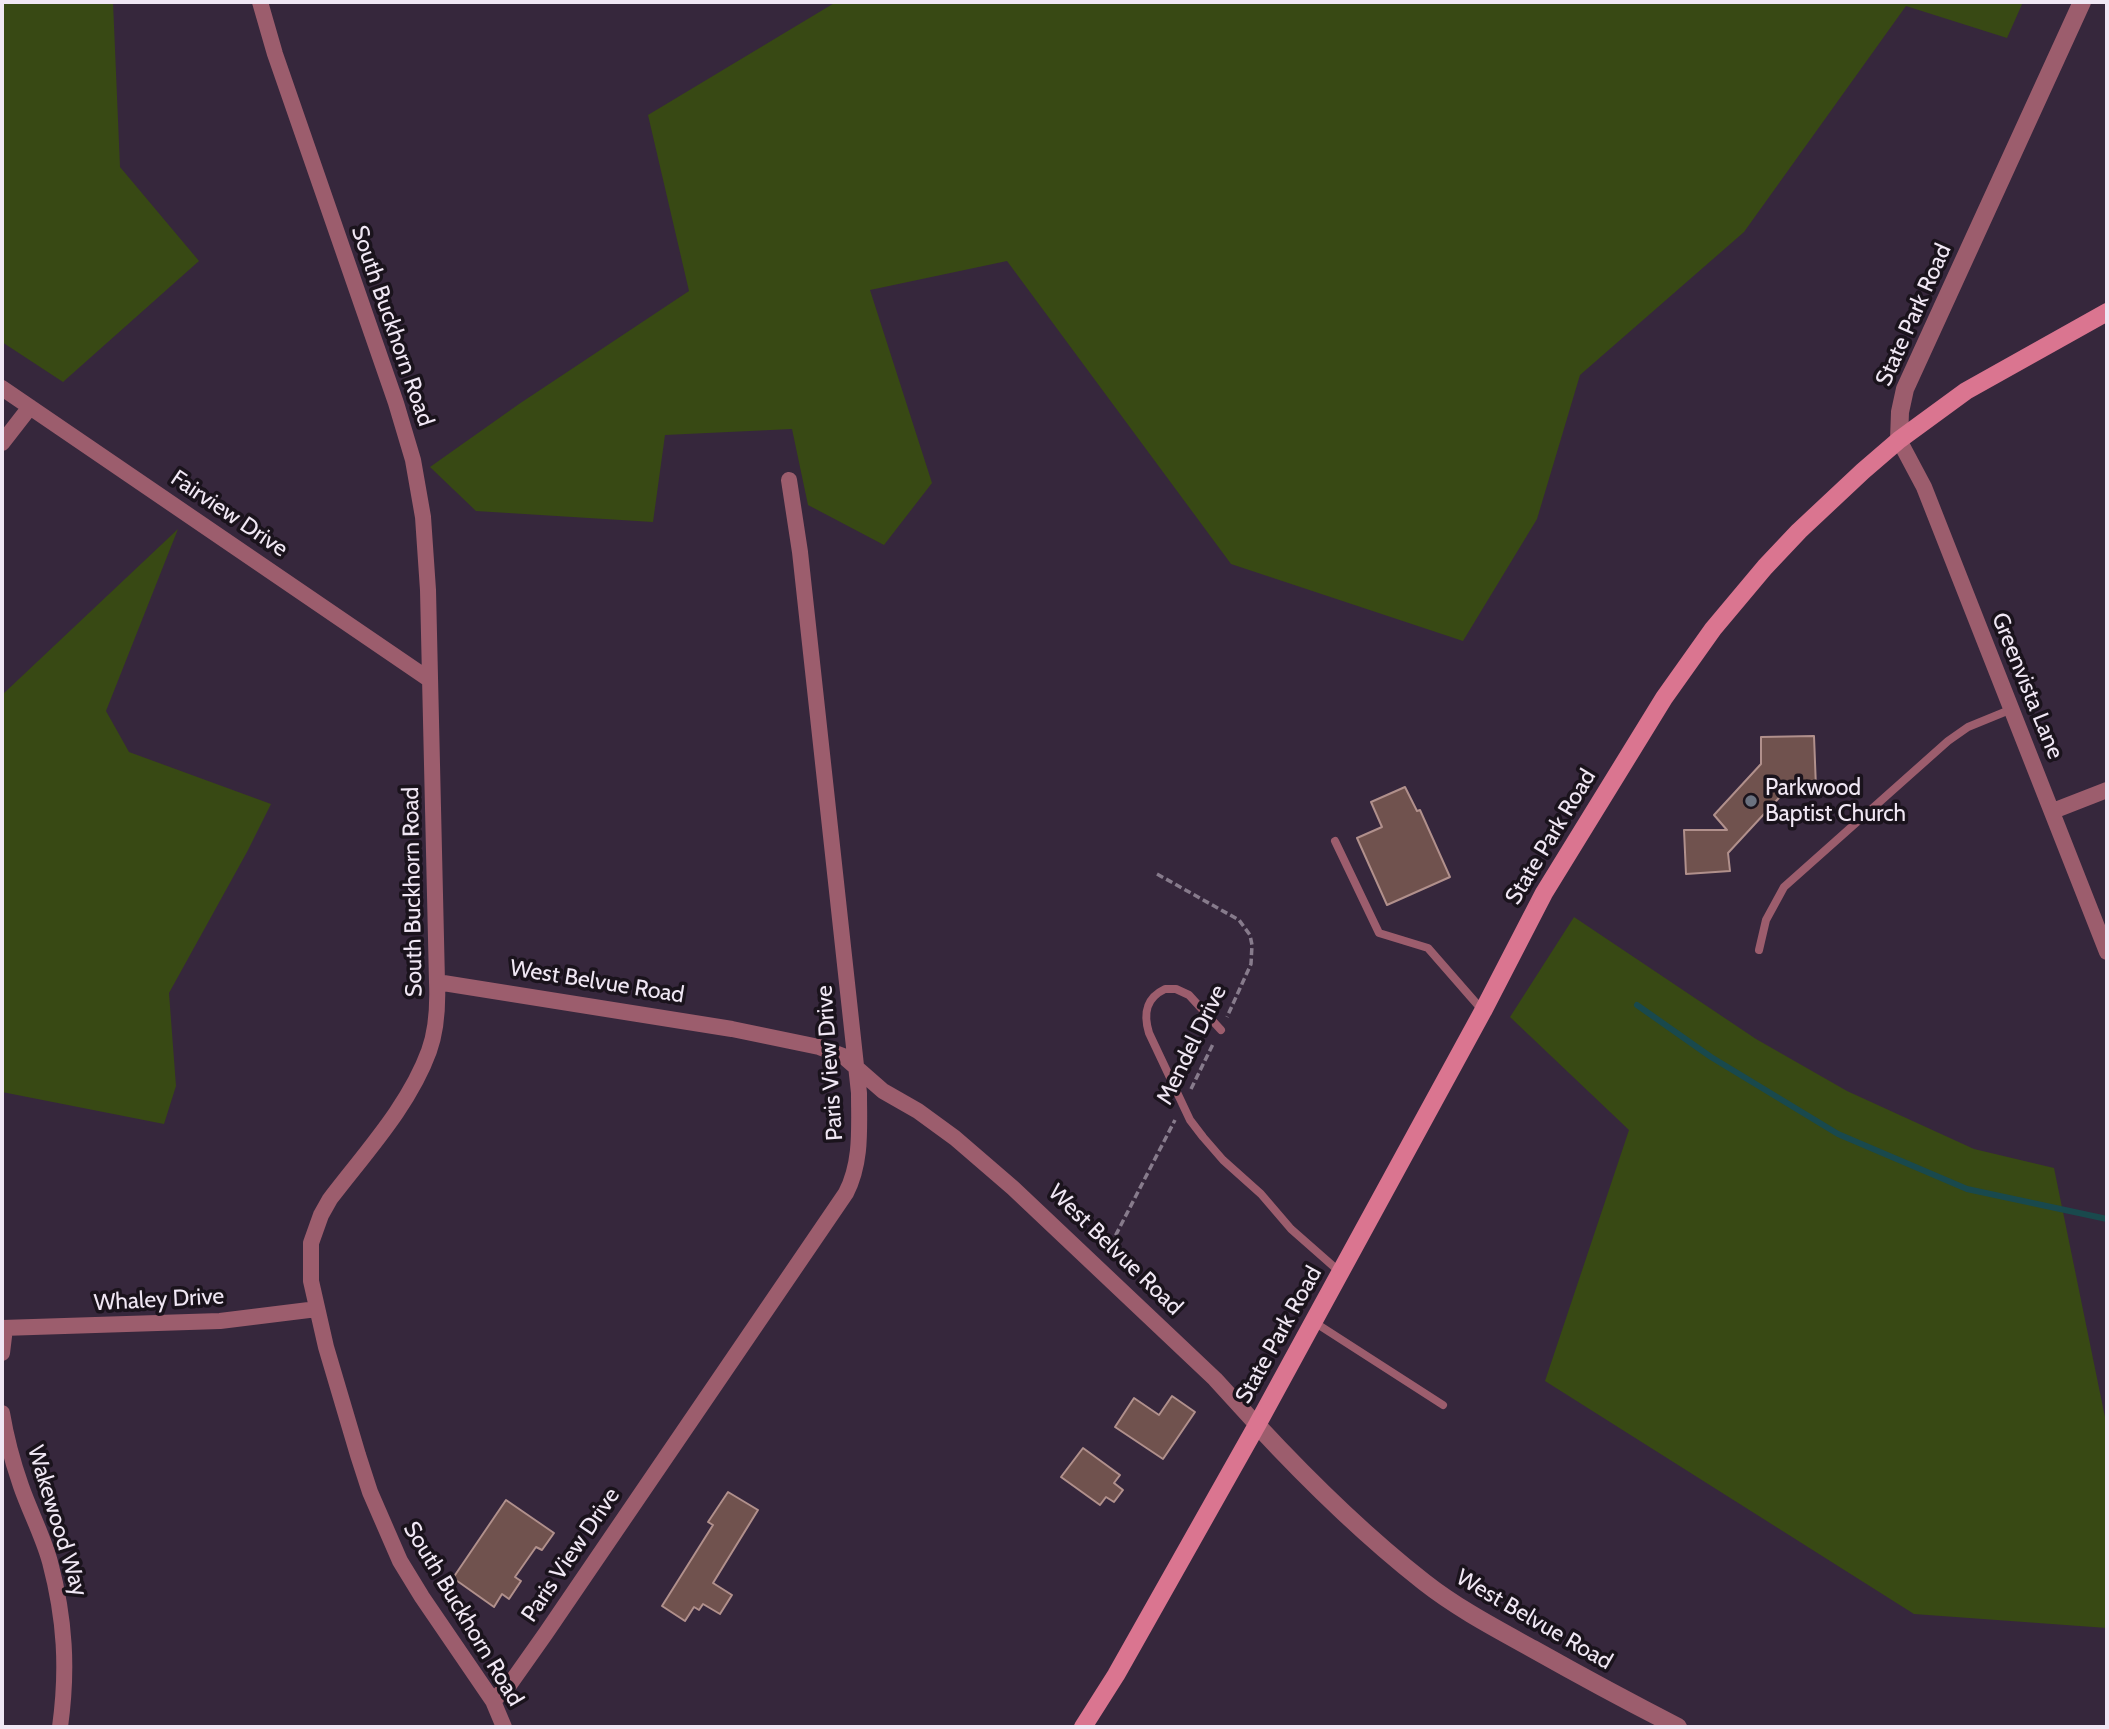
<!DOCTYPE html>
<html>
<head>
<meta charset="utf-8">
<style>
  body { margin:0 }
  #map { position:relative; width:2109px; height:1729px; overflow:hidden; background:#36273c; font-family:Cabin,sans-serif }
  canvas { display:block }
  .frame { position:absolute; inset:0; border:4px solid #f0e7f4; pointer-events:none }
</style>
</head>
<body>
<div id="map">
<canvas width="2109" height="1729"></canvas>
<div class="frame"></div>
</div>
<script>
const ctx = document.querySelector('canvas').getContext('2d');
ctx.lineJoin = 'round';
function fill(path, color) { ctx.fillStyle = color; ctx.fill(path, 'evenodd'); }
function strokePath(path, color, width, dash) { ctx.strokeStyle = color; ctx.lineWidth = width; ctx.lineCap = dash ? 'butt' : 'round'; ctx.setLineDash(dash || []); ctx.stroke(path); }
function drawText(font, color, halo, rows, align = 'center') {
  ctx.font = font + ' Cabin,sans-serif'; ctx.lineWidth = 7; ctx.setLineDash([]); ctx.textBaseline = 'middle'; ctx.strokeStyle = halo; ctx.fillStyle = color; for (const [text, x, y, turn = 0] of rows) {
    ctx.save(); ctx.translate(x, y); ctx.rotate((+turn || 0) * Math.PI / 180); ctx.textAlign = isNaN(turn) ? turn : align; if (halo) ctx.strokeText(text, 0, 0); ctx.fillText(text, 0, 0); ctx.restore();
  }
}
const green = new Path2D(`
  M 2,2 L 113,2 L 120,167 L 199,261 L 63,382 L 2,342 Z
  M 836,2 L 2023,2 L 2007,38 L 1906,6 L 1744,232 L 1580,375 L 1537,519 L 1463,641 L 1231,564 L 1007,261 L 870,290 L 932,483 L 884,545 L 808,505 L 792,429 L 665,435 L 653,522 L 476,511 L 430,467 L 519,404 L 689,291 L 648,115 Z
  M 178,529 L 106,711 L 129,752 L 271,804 L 247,852 L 169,993 L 176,1086 L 164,1124 L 2,1092 L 2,695 Z
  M 1574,917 L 1756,1039 L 1847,1091 L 1974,1149 L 2054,1168 L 2107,1427 L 2107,1628 L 1914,1614 L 1545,1381 L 1629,1130 L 1510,1017 Z`);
const stream = new Path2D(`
  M 1637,1005 L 1711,1057 L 1838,1134 L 1967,1189 L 2107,1219`);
const building = new Path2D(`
  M 1814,736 L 1816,788 L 1789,787 L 1728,853 L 1730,871 L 1686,874 L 1684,830 L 1727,830 L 1714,815 L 1761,764 L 1761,737 Z
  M 1405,787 L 1417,811 L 1420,810 L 1450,877 L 1387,905 L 1357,838 L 1382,827 L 1371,802 Z
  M 1172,1396 L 1195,1412 L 1163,1459 L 1115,1427 L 1134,1398 L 1159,1415 Z
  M 1083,1448 L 1120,1475 L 1114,1483 L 1123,1490 L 1114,1502 L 1106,1497 L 1100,1505 L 1061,1477 Z
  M 728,1492 L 758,1510 L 713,1583 L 732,1595 L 720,1614 L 703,1604 L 699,1610 L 694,1607 L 685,1621 L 662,1606 L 713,1525 L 708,1522 Z
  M 506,1500 L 554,1533 L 542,1550 L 536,1547 L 515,1577 L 521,1581 L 509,1599 L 502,1594 L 494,1607 L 453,1578 Z`);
const path = new Path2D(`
  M 1157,874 L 1239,920 L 1250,935 L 1252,945 L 1251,964 L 1227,1017
  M 1191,1089 L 1214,1042
  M 1106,1254 L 1175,1120`);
const service = new Path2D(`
  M 1335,841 L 1379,933 L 1428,948 L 1483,1011
  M 1759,950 L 1766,920 L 1784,887 L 1948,741 L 1968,727 L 2012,709
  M 1221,1030 L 1189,995 L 1176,989 L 1165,989 C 1146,998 1143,1013 1149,1033 L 1190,1120 L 1203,1137 L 1223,1160 L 1261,1194 L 1291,1229 L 1341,1273
  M 1314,1322 L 1443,1405`);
const minor = new Path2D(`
  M 260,2 L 275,54 L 396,403 L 413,460 L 423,517 L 428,590 L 437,982 C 438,1006 437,1029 429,1051 C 409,1106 365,1153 330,1199 L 321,1215 L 311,1243 L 311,1281 L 326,1347 L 358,1455 L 370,1492 L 400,1561 L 422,1597 L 493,1701 L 504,1727
  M 2,388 L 430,680
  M 1899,440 L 1924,487 L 2107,952
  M 2,443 L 30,407
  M 2053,811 L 2107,790
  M 437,982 L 732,1029 L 819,1047 L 843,1056 L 883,1091 L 918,1111 L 955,1138 L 1013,1188 L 1215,1379 L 1257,1425
  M 2,1328 L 220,1321 L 317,1309
  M 2,1353 L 5,1328
  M 2,1413 C 6,1437 13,1463 21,1486 C 30,1512 43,1536 50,1562 C 65,1619 68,1669 60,1727
  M 493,1701 L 510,1684 L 546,1633 L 846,1193 C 862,1162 859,1128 859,1093 L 800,552 L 789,480`);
const tertiary = new Path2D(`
  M 1899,440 L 1900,412 L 1905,389 L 2082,2
  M 1257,1425 C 1309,1481 1364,1535 1424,1582 C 1457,1608 1495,1628 1533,1649 C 1581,1676 1629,1702 1678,1727`);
const secondary = new Path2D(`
  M 1083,1727 L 1116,1675 L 1257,1425 L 1483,1011 L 1544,893 L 1664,698 L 1713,629 L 1765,567 L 1799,531 L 1863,471 L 1899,440 L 1966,391 L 2107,312`);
const markers = [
  [1751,801,7,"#6b7280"]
];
const streetNames = [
  ["State Park Road",1914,315,-66],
  ["South Buckhorn Road",392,326,71],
  ["Fairview Drive",229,514,34],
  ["Greenvista Lane",2027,686,68],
  ["State Park Road",1551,837,-59],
  ["South Buckhorn Road",413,892,-91],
  ["West Belvue Road",597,982,9],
  ["Mendel Drive",1192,1045,-64],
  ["Paris View Drive",830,1063,-94],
  ["West Belvue Road",1115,1250,44],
  ["Whaley Drive",159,1300,-3],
  ["State Park Road",1279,1335,-61],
  ["Wakewood Way",57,1521,73],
  ["Paris View Drive",571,1555,-56],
  ["South Buckhorn Road",463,1614,59],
  ["West Belvue Road",1534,1620,30]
];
const poiNames = [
  ["Parkwood",1765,788],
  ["Baptist Church",1765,814]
];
fill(green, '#384914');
strokePath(stream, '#19494d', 6);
fill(building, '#70524e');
strokePath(building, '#b1908c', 2);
strokePath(path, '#877b8c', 3.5, [7, 3.5]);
strokePath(service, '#9c5d6d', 8);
strokePath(minor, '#9c5d6d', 16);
strokePath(tertiary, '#9c5d6d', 18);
strokePath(secondary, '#da7590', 18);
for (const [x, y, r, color] of markers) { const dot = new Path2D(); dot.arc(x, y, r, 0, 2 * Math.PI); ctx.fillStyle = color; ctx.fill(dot); strokePath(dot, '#1a131c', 2.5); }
drawText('23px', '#f0e7f4', '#1a131c', streetNames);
drawText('23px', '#f0e7f4', '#1a131c', poiNames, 'left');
</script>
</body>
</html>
